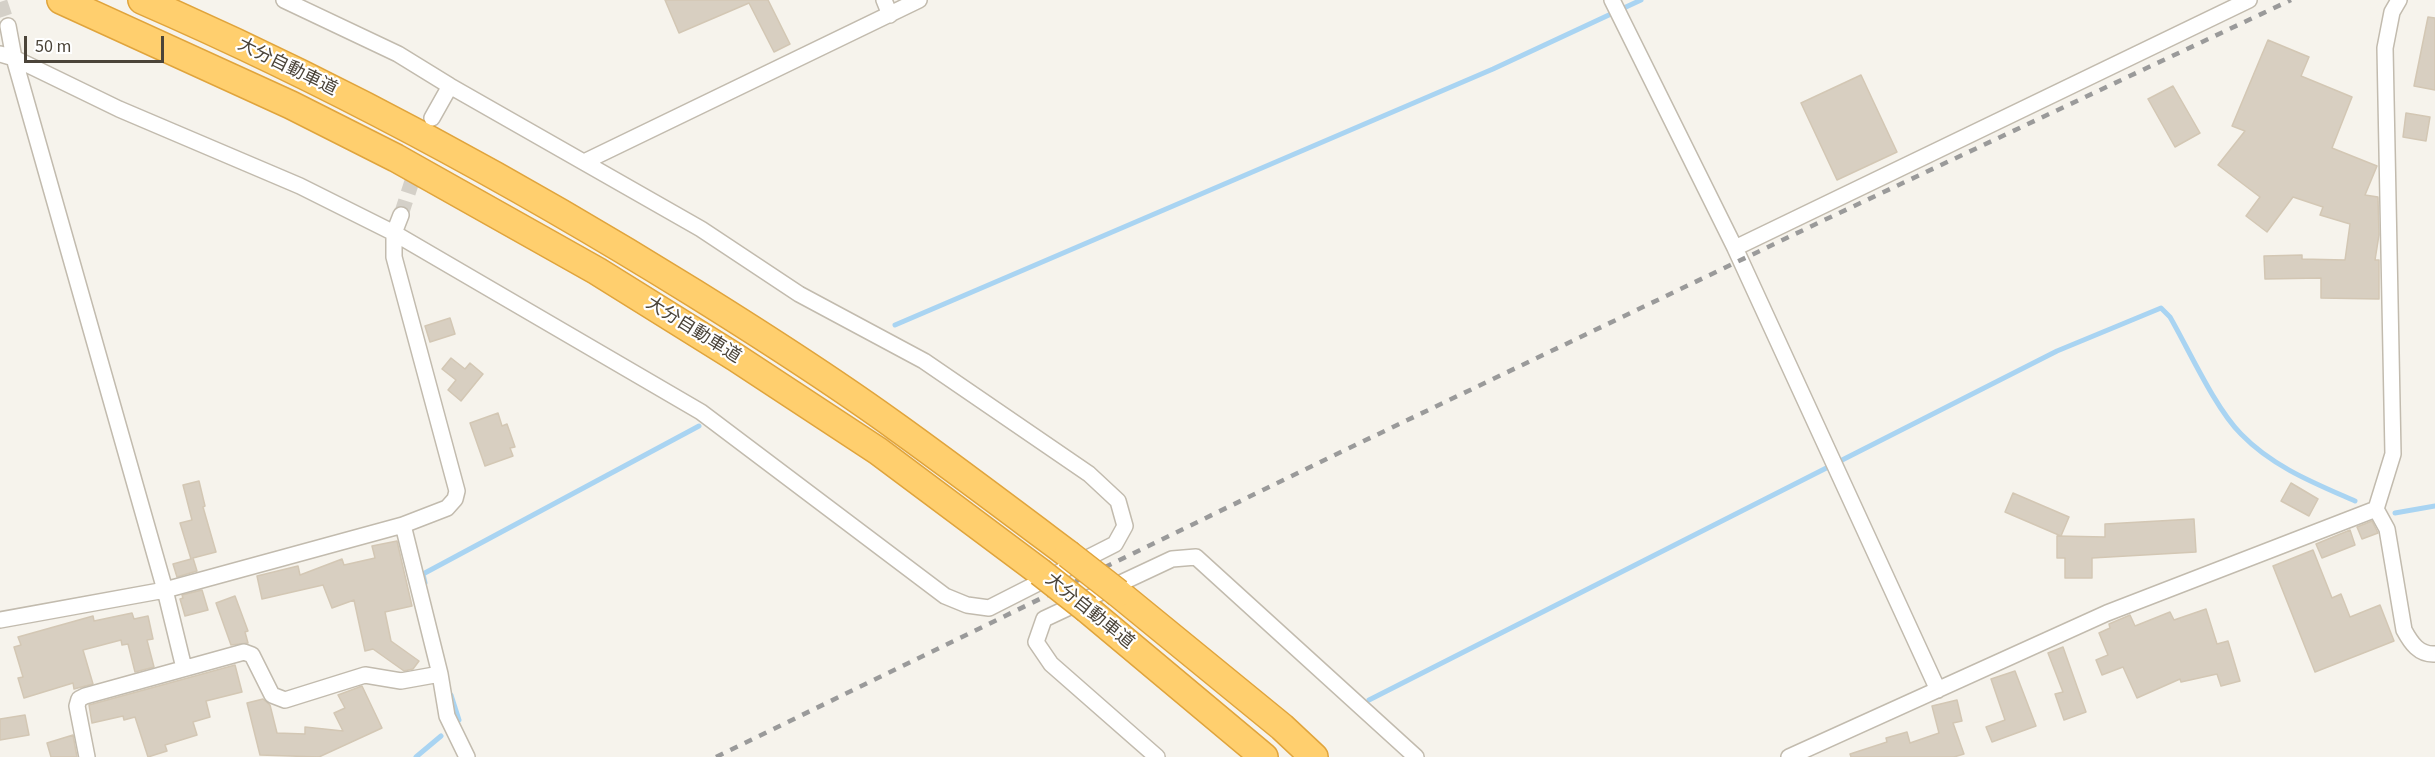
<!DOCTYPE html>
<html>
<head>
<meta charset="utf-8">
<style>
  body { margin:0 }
  #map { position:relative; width:2435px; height:757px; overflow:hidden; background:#f6f3ec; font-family:"Source Sans 3",sans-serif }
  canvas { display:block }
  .scale { position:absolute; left:24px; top:36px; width:140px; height:27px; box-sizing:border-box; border:3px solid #4b4439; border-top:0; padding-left:8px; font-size:18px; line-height:21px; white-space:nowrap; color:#4b4439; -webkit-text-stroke:4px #fff; paint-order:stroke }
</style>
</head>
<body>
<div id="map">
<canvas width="2435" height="757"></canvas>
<div class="scale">50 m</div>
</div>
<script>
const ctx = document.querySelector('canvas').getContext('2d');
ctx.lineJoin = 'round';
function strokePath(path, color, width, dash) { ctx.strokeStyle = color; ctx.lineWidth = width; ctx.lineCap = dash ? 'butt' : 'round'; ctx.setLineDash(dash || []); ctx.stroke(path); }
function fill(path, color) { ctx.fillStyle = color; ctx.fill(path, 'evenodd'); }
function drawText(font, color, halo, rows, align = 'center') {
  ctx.font = font + ' "Source Sans 3","Noto Sans JP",sans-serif'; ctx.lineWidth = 4.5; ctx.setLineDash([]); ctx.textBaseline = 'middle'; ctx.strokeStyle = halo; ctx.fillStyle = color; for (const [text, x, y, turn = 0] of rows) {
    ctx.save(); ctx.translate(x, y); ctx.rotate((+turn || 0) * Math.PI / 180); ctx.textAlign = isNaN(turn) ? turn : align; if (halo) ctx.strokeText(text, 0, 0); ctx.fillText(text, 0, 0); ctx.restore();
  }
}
const stream = new Path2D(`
  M 895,325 L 1493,69 L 1641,0
  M 2395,513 L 2435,506
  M 425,583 L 423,574 L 699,426
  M 451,695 L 459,720
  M 1369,700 L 2057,351 L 2161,308 L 2170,317 C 2189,350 2215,408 2241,434 C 2273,467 2314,483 2355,501
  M 416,757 L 441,736`);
const building = new Path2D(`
  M 665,0 L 768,0 L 790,44 L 774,52 L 749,3 L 679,33 Z
  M 2428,17 L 2435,18 L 2435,90 L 2414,86 Z
  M 2268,40 L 2309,57 L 2301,76 L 2352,97 L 2332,148 L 2377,166 L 2365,195 L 2378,197 L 2379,235 L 2375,260 L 2379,260 L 2379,299 L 2321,298 L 2321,278 L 2265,279 L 2264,256 L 2302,255 L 2302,259 L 2345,260 L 2350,224 L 2320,215 L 2323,207 L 2293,197 L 2267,232 L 2246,216 L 2260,197 L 2218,165 L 2245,131 L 2232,126 Z
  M 1861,75 L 1897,152 L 1837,180 L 1801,103 Z
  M 2173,86 L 2200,133 L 2175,147 L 2148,99 Z
  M 2406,113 L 2430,117 L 2426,141 L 2403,137 Z
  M 450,318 L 455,334 L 430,342 L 425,326 Z
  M 451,358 L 465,369 L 470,363 L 483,374 L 461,401 L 448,390 L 456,380 L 442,369 Z
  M 498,413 L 502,426 L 507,424 L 515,447 L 510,448 L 513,456 L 485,466 L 470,423 Z
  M 199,481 L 205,506 L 203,507 L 216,552 L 193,558 L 197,571 L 177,577 L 173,564 L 191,559 L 180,523 L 192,520 L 183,485 Z
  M 2291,483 L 2318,499 L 2309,516 L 2281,501 Z
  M 2013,493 L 2069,517 L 2061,536 L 2005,512 Z
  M 2194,519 L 2196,552 L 2092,558 L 2092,578 L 2065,578 L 2065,558 L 2057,558 L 2057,536 L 2105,537 L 2105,524 Z
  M 2372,521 L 2378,533 L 2362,539 L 2357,527 Z
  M 2350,530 L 2355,545 L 2322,558 L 2316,544 Z
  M 397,541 L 412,606 L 385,612 L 391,641 L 419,661 L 413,669 L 404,671 L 373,649 L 365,651 L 354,600 L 332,608 L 323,585 L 262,599 L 257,576 L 298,566 L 300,575 L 342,559 L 344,565 L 375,558 L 372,546 Z
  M 2313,550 L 2332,598 L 2341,594 L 2350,617 L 2380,605 L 2394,641 L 2315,672 L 2273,566 Z
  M 202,590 L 208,610 L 185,616 L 180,599 L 183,598 L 182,595 Z
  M 235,596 L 248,631 L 245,632 L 248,643 L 231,645 L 216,603 Z
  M 2206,609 L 2217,644 L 2228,641 L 2240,681 L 2221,686 L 2217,674 L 2181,682 L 2180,679 L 2137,698 L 2123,667 L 2102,675 L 2096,660 L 2108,655 L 2099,633 L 2110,628 L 2109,624 L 2130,615 L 2135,626 L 2170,612 L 2174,620 Z
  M 132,613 L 134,619 L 148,616 L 153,639 L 147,640 L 154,667 L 135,672 L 128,644 L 122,645 L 121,640 L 83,650 L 93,684 L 74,689 L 73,683 L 24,698 L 18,678 L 23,677 L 14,647 L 21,645 L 18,637 L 93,616 L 94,621 Z
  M 2063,647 L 2086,712 L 2064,720 L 2055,694 L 2063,692 L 2048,653 Z
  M 235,665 L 242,692 L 206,701 L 210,717 L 193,722 L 197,735 L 165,745 L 167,751 L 148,757 L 135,717 L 124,720 L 123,716 L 92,723 L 89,705 Z
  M 2015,671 L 2036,726 L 1992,742 L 1986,727 L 2005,720 L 1991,679 Z
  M 362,686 L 382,728 L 319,757 L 260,755 L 247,703 L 263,699 L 270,705 L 277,733 L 305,734 L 305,727 L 343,731 L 334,713 L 345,708 L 338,695 Z
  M 1957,700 L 1962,721 L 1953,723 L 1964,754 L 1954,757 L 1851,757 L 1850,754 L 1887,742 L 1886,738 L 1907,732 L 1910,743 L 1939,733 L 1932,706 Z
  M 25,715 L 29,735 L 0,740 L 0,719 Z
  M 73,735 L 77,757 L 51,757 L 47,743 Z`);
const streetTunnel = new Path2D(`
  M 0,2 L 8,26
  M 401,215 L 428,132`);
const street = new Path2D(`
  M 884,0 L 890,15
  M 1612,0 L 1735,248 L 1938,690
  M 8,26 L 14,58 L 165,590 L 184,668
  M 0,54 L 14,58 L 119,109 L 300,186 L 394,233 L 701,412 L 945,596 L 967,605 L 989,608 L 1115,544 L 1125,526 L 1118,501 L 1089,474 L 924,361 L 799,294 L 701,229 L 450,86 L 398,54 L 284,0
  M 432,118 L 450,86
  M 584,162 L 919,0
  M 1735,248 L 2249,0
  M 2376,509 L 2387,529 L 2404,630 C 2411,643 2419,655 2435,654
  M 403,525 L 440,674 L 447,716 L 467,757
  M 0,620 L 165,590 L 403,525 L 447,508 L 455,499 L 457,491 L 394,257 L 394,233 L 401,215
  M 87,757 L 77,706 L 79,699 L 85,696 L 244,652 L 252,655 L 272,695 L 285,700 L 365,675 L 401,681 L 440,674
  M 1157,757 L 1051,664 L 1036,642 L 1044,619 L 1172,559 L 1196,557 L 1416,757
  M 1789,757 L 2107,613 L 2376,509 L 2393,454 L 2385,48 L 2392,12 L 2399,0`);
const highway = new Path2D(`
  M 61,0 L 291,105 L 396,158 L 597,271 L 735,357 L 878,451 L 1040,572
  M 142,0 C 333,83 517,183 694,293 C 763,336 832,380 898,428 C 955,469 1012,512 1068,554
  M 1118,593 L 1282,727 L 1314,757
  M 1087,609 L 1264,757`);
const rail = new Path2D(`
  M 716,757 L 1343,451 L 1818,223 L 2291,0`);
const highwayBridge = new Path2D(`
  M 1068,554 L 1118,593
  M 1040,572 L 1087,609`);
const streetNames = [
  ["大分自動車道",287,68,26],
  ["大分自動車道",693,331,32],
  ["大分自動車道",1089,612,39]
];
strokePath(stream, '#a9d4f2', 5);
fill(building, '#d8cfc1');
strokePath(building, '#d3c7b4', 1.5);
strokePath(streetTunnel, '#d4d0c8', 15, [15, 8]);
strokePath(street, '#c2bbae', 18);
strokePath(highway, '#e0a43c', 30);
strokePath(street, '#fff', 15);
strokePath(highway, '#ffcf6e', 27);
strokePath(rail, '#9a9a9a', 4.5, [8, 8]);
strokePath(highwayBridge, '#e0a43c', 30, []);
strokePath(highwayBridge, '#ffcf6e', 27);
drawText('18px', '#4b4439', '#fff', streetNames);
</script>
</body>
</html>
